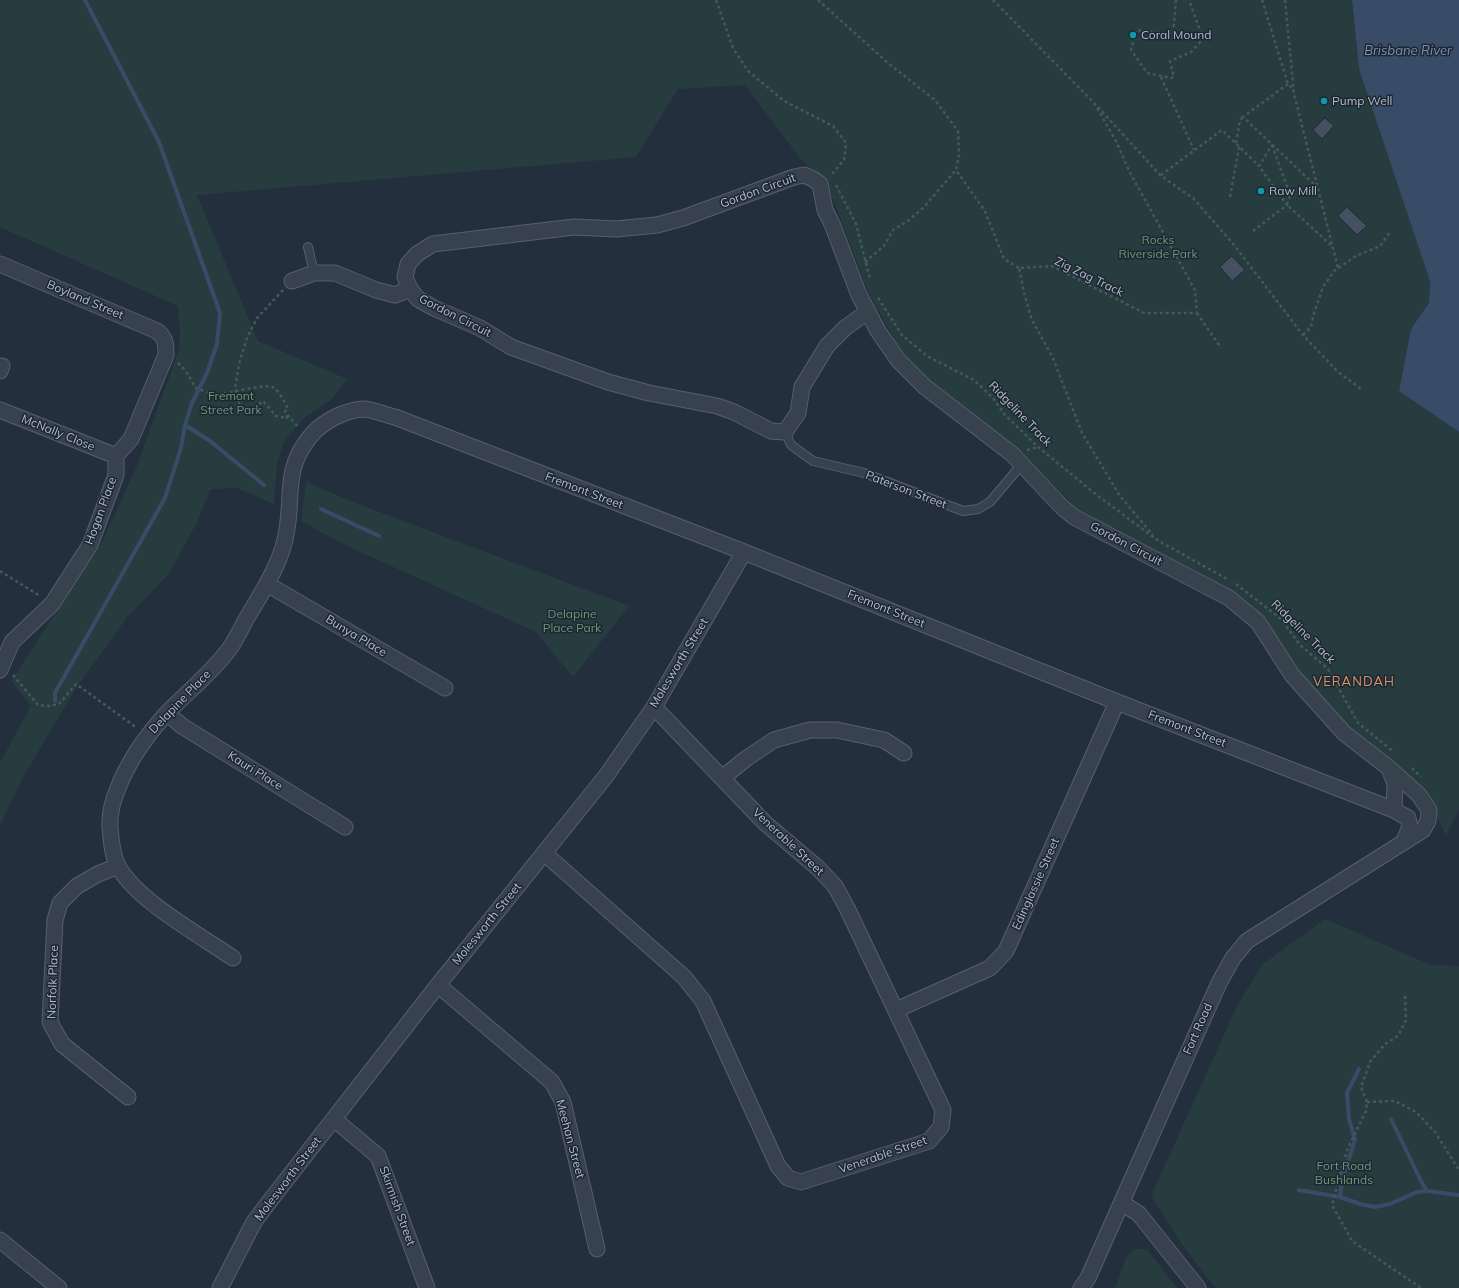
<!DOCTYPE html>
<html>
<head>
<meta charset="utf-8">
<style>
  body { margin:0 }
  canvas { display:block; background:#242f3e }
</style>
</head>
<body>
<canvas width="1459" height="1288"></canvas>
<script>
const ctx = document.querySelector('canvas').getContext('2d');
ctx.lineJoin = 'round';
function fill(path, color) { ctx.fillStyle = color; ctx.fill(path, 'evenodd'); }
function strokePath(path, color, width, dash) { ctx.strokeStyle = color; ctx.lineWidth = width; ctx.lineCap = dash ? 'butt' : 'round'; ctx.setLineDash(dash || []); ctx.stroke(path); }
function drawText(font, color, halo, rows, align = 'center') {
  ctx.font = font + ' Mulish,sans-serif'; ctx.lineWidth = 3; ctx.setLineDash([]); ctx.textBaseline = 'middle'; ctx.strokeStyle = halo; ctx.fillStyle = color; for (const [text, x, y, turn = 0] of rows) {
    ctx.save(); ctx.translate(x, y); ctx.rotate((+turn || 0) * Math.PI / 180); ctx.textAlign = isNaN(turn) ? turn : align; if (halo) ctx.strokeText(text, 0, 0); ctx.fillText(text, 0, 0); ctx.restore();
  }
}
const green = new Path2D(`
  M 0,0 L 1352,0 L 1359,69 L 1430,281 L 1429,303 L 1411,329 L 1399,391 L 1459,432 L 1459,809 L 1446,835 L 1424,790 L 1351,730 L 1231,594 L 1078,509 L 1028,459 L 930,382 L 900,349 L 869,294 L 827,184 L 801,159 L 745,85 L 678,89 L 636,157 L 197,195 L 258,341 L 347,379 L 333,398 L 303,419 L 284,442 L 277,464 L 274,504 L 237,488 L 211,489 L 195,526 L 168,575 L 128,616 L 74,691 L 21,781 L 0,825 L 0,763 L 31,706 L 11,681 L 102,543 L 136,468 L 179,350 L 180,331 L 178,306 L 0,227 Z
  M 306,482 L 358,504 L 629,606 L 573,677 L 536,632 L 341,543 L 301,521 Z
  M 1325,919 L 1431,965 L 1459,966 L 1459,1288 L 1216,1288 L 1186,1250 L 1151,1196 L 1238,1004 L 1263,964 Z
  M 1134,1249 L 1141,1249 L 1148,1251 L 1177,1288 L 1115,1288 L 1127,1256 Z`);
const water = new Path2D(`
  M 1352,0 L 1459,0 L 1459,432 L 1399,391 L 1411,329 L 1429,303 L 1430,281 L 1359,69 Z`);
const stream = new Path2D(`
  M 185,425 L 210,441 L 264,485
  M 321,509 L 379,536
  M 55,701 L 55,693 L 165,498 L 181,448 L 185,425 L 192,403 L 207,373 L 217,344 L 220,313 L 159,142 L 85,0
  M 1391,1119 L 1421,1181 L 1427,1191
  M 1299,1190 L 1340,1197 L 1360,1204 L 1375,1207 L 1390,1204 L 1417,1192 L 1427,1191 L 1459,1195
  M 1340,1197 L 1342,1180 L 1355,1140 L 1349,1119 L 1347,1093 L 1359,1069`);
const building = new Path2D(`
  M 1325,118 L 1334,126 L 1322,139 L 1313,130 Z
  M 1347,207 L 1367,226 L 1357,235 L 1338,216 Z
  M 1232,256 L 1245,270 L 1232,281 L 1220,267 Z`);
const path = new Path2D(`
  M 716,0 L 733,48 L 748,71 L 784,101 L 833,126 L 846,143 L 844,160 L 831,175
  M 818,0 L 888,63 L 935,100 L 958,131 L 959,155 L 956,170 L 985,211 L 1004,259 L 1019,268
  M 993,0 L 1095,104
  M 1176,0 L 1173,34 L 1136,30 L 1131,50 L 1147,73 L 1171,78 L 1174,77 L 1170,61 L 1191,52 L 1203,39 L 1189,0
  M 1262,0 L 1288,84 L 1293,89
  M 1285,0 L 1294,94 L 1338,268
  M 1161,77 L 1194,150
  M 1288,84 L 1243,117 L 1317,187
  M 1094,103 L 1116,141 L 1129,171 L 1195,290 L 1197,313 L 1144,313 L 1052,266 L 1019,268 L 1024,293 L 1032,320 L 1053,358 L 1082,433 L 1120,496 L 1153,535
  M 1098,107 L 1160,175 L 1194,199 L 1234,245 L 1303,335 L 1337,371 L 1361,389
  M 1236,143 L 1240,120 L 1243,117
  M 1272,145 L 1290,195 L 1287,205 L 1332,246
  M 1161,175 L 1222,130 L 1259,166
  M 836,185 L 856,224 L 870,279
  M 1230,197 L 1239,147
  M 1253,231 L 1287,205 L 1259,166 L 1272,145
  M 865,262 L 884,246 L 893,230 L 908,221 L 923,208 L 956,170
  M 283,290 L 257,318 L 247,338 L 239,364 L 235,388 L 241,409 L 247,413 L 263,401 L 276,416 L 287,418 L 285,412
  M 878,298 L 902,335 L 927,356 L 974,380 L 993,398 L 1005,415 L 1038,447 L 1093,492 L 1157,540 L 1227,579
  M 1197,313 L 1221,348
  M 1303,335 L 1311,327 L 1314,313 L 1323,287 L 1334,271 L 1356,256 L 1380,246 L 1390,232
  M 178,363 L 185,370 L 196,388 C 202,390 210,394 217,394 C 231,394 266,382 274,388 C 280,392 284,402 288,408 L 285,412 L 299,428
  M 1027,450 L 1038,447
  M 0,571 L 40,596
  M 1236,584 L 1281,619 L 1300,645 L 1328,669 L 1358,723 L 1394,752
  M 13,675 L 38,705 L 49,706 L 59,704 L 76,684 L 137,728
  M 1412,768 L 1421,777
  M 1405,996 L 1406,1020 L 1398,1036 L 1385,1044 L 1370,1062 L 1361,1087 L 1367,1102 L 1366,1111 L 1347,1150 L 1332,1205 L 1352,1241 L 1421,1288
  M 1367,1102 L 1395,1101 L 1416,1112 L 1435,1132 L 1459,1170`);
const lane = new Path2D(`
  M 308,247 L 314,273
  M 785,432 L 791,445 L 813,461 L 864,473 L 963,511 L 978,509 L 990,502 L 1022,464`);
const street = new Path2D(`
  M 0,264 L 157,331 C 166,338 166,344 166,355 L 131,439 L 116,456 L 116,475 L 90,545 L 52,604 L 12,642 L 0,670
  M 292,281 L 314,273 L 335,273 L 376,290 L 395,295 L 410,289
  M 867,312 L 845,328 L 827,346 L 802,387 L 798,413 L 785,432 L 771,431 L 734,412 L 717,406 L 649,393 L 608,382 L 511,347 L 480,328 L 434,308 L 418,299 L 410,289 L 405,277 L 408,264 L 417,254 L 433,244 L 574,227 L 616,229 L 657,225 L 683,218 L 794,177 L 804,175 L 813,179 L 820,184 L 825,210 L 832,224 L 859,295 L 878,331 L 898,360 L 925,387 L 1012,454 L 1062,507 L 1074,517 L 1229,598 L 1258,622 L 1292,675 L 1344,733 L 1389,768 L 1419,795 L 1429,810 L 1428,821 L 1423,830 L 1247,941 L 1233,958 L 1219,983 L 1088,1278 L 1081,1288
  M 0,371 L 2,366
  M 0,410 L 116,456
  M 267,584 L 445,688
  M 167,713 L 182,726 L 345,827
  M 1389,768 L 1395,784 L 1394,810
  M 722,778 L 747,758 L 774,740 L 810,730 L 837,730 L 884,740 L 904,753
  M 544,853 L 684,977 L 703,1001 L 778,1166 L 788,1178 L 801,1182 L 929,1141 L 941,1127 L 943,1110 L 847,908 L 835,886 L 818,868 L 765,823 L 654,707
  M 118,866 L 98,874 L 77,886 L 60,903 L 55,920 L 50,1022 L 62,1044 L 128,1097
  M 233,958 C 201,936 136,900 118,866 C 112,855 111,839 110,827 C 109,814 113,800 118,788 C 129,760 146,736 166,714 C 187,692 212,673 230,648 C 237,638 242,626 248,616 C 264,589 283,560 287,529 C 293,493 284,470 309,438 C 320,423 344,410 363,409 C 372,409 385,415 395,417 L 744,552 L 1117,702 L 1394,810 L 1408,818 L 1410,827 L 1403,843
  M 438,985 L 552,1082 L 563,1102 L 597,1249
  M 896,1010 L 990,968 L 1006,951 L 1117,702
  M 334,1119 L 378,1156 L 427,1288
  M 1122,1203 L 1139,1214 L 1198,1288
  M 0,1240 L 59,1288
  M 220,1288 L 254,1222 L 269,1202 L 438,985 L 606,776 L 654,707 L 744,552`);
const markers = [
  [1133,35,4,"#0f9aa8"],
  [1324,101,4,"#0f9aa8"],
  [1261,191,4,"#0f9aa8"]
];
const poiNames = [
  ["Coral Mound",1141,35],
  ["Pump Well",1332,101],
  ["Raw Mill",1269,191]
];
const streetNames = [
  ["Gordon Circuit",758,191,-20],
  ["Zig Zag Track",1089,277,26],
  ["Boyland Street",85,300,23],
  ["Gordon Circuit",455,316,27],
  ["Ridgeline Track",1020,414,46],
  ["McNally Close",58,433,22],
  ["Paterson Street",906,490,21],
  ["Fremont Street",584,491,21],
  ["Hogan Place",101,511,-70],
  ["Gordon Circuit",1126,544,28],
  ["Fremont Street",886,609,22],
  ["Ridgeline Track",1303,632,45],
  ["Bunya Place",356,636,31],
  ["Molesworth Street",679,663,-59],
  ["Delapine Place",180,702,-46],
  ["Fremont Street",1187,729,21],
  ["Kauri Place",255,771,32],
  ["Venerable Street",788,842,43],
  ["Edinglassie Street",1036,884,-66],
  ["Molesworth Street",487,924,-51],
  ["Norfolk Place",53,982,-88],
  ["Fort Road",1198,1029,-66],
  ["Meehan Street",570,1139,75],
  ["Venerable Street",883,1155,-19],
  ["Molesworth Street",288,1179,-53],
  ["Skirmish Street",397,1206,70]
];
const parkNames = [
  ["Rocks",1158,240],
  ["Riverside Park",1158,254],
  ["Fremont",231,396],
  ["Street Park",231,410],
  ["Delapine",572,614],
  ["Place Park",572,628],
  ["Fort Road",1344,1166],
  ["Bushlands",1344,1180]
];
const waterNames = [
  ["Brisbane River",1408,51]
];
const neighbourhoodNames = [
  ["VERANDAH",1354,682]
];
fill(green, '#263c3f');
fill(water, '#394c67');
strokePath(stream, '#394c67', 4);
fill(building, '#455162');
strokePath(building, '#1f2835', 1);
strokePath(lane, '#565f6c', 10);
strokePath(street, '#565f6c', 17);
strokePath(path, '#44595c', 2.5, [3, 3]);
strokePath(lane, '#38414e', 8);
strokePath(street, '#38414e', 15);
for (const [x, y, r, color] of markers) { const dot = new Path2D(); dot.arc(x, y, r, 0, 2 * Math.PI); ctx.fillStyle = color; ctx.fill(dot); strokePath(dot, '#1d2633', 1.5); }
drawText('12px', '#b4bcc9', '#1d2633', poiNames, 'left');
drawText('12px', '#b4bcc9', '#1d2633', streetNames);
drawText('12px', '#6b9a76', '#1d2633', parkNames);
drawText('italic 13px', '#7c92b1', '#1d2633', waterNames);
ctx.letterSpacing = '1px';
drawText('13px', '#d59563', '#1d2633', neighbourhoodNames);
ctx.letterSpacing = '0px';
</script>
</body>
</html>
